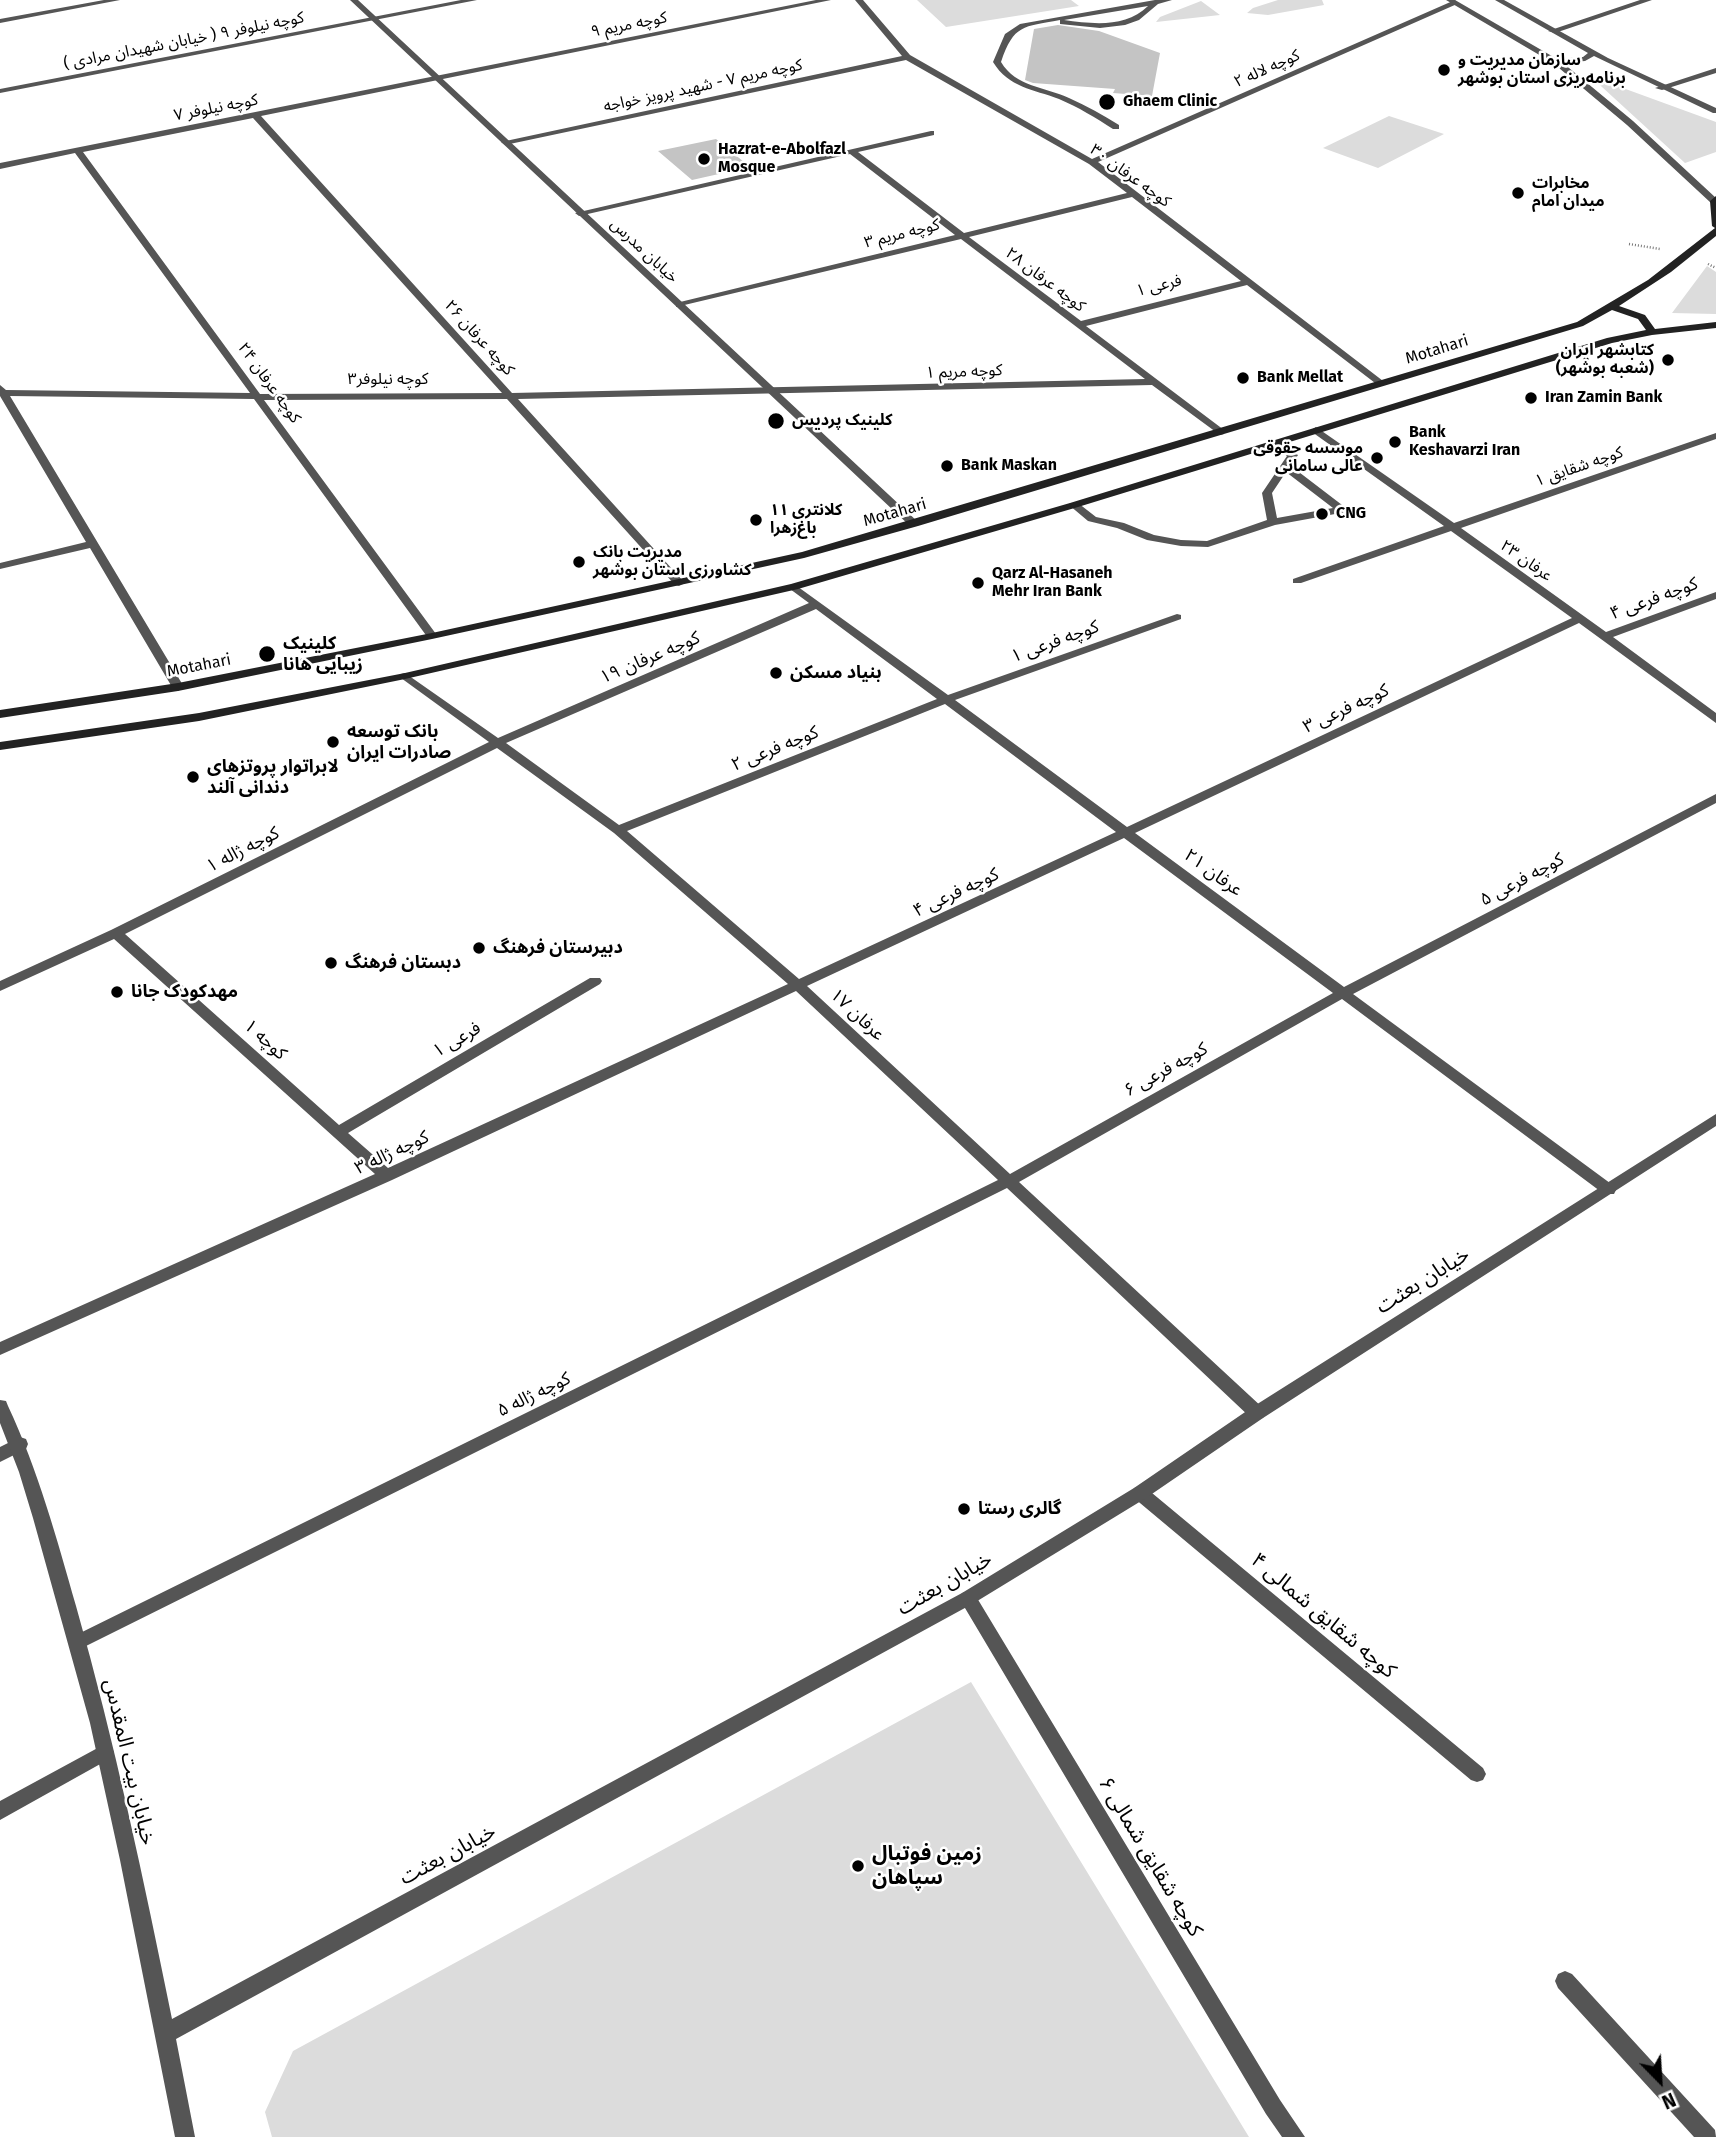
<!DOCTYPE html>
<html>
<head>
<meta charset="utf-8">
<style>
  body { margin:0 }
  #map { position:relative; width:1716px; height:2137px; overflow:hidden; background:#fff; font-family:"Fira Sans",sans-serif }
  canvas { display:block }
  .north { position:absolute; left:1625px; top:2046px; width:70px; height:70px; -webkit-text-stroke:5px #fff; paint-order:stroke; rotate:156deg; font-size:19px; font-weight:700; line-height:28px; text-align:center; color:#000 }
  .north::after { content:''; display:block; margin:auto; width:24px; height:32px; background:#000; clip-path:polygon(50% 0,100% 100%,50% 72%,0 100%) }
</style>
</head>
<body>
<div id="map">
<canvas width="1716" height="2137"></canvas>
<div class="north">N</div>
</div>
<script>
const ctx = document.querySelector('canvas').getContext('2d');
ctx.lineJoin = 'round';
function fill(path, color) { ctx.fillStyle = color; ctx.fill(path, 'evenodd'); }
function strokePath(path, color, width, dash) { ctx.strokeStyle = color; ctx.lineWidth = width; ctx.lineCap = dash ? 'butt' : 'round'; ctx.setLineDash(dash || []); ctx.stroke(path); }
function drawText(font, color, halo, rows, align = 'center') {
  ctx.font = font + ' "Fira Sans","Noto Sans Arabic",sans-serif'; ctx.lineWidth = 5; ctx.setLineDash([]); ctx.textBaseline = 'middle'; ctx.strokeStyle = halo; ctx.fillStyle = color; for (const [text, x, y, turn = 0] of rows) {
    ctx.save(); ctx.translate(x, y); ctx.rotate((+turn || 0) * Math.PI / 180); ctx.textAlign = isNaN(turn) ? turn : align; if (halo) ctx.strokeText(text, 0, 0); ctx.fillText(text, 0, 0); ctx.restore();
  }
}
const green = new Path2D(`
  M 917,0 L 1071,0 L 1079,6 L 946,27 Z
  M 1278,0 L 1322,0 L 1324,5 L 1268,15 L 1247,13 L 1253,8 Z
  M 1201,1 L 1220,15 L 1156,22 L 1160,17 Z
  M 1590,76 L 1716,122 L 1716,152 L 1685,163 Z
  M 1389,116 L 1444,134 L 1378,168 L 1323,148 Z
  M 1707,266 L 1716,272 L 1716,314 L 1672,313 Z
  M 971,1682 L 1249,2137 L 272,2137 L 265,2112 L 293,2051 Z`);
const building = new Path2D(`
  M 1058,25 L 1099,31 L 1160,53 L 1152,96 L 1113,93 L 1115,89 L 1033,83 L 1025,80 L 1034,29 Z
  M 716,139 L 750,167 L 692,180 L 658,151 Z`);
const path = new Path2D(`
  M 1629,244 L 1660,249
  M 1708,264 L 1716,268`);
const service = new Path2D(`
  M 1155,0 L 1172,0 L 1158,4 L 1139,20 L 1125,25 L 1100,28 L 1060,24 L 1060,20 C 1023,27 1014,24 1001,62 C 1016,87 1045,87 1069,98 C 1087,106 1103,115 1119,125 L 1119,129 L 1113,129 C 1096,118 1078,107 1059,99 C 1033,89 1009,88 993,62 L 1005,34 L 1020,24 ZM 1148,6 C 1126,28 1093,24 1064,20 Z
  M 1276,440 L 1298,455 L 1291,466 L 1346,508 L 1346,512 L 1275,525 L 1208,547 L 1181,546 L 1147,540 L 1117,528 L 1088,521 L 1069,505 L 1070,503 L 1078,503 L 1096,517 L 1124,523 L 1154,535 L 1181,540 L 1207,541 L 1267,520 L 1262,493 L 1287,456 L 1272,445 L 1271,443 ZM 1286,472 L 1333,508 L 1277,518 L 1272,493 Z`);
const minor = new Path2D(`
  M 104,0 L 120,0 L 0,23 L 0,19 Z
  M 461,0 L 477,0 L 0,93 L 0,89 Z
  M 816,0 L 831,0 L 261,116 L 512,393 L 1145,379 L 961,239 L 676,307 L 676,303 L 955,235 L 850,154 L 579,216 L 575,213 L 931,131 L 934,131 L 934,135 L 858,152 L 964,233 L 1127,193 L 1089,164 L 906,60 L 505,145 L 501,142 L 902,56 L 855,0 L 863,0 L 910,55 L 1092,159 L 1455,0 L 1457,4 L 1098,162 L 1387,384 L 1379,386 L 1247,285 L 1086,326 L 1224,430 L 1224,434 L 1220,435 L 1152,385 L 518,399 L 683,581 L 685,583 L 679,586 L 675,585 L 507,399 L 264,400 L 436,634 L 436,638 L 428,638 L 254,399 L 10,396 L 184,687 L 178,691 L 172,687 L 90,548 L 0,569 L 0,563 L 86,542 L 0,396 L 0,385 L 6,390 L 250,393 L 75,153 L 0,169 L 0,163 ZM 253,118 L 502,393 L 260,394 L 83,152 ZM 1132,197 L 1241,281 L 1081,321 L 969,237 Z
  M 1640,0 L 1652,0 L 1555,33 L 1548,31 Z
  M 1716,68 L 1716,73 L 1662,90 L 1655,88 Z
  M 1316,427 L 1454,523 L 1716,433 L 1716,439 L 1461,528 L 1606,632 L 1716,592 L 1716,599 L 1613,637 L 1716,713 L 1716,723 L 1579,623 L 1135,833 L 1344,987 L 1716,794 L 1716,803 L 1353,994 L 1614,1186 L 1616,1190 L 1614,1194 L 1604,1194 L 1342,999 L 1019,1182 L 1263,1408 L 1265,1413 L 1263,1418 L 1257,1419 L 1251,1418 L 1007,1188 L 84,1647 L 78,1650 L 72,1647 L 69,1642 L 72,1637 L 998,1180 L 796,991 L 392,1180 L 0,1355 L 0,1342 L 375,1174 L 114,939 L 0,991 L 0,981 L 111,930 L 489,742 L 401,678 L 401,674 L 405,673 L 498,738 L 809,603 L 790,589 L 790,585 L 794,584 L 948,695 L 1177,614 L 1181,615 L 1181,619 L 955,700 L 1127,827 L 1572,618 L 1451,531 L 1301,583 L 1293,583 L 1293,579 L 1444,526 L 1312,432 L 1311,430 ZM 816,609 L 937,699 L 619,825 L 506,743 ZM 945,704 L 1116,832 L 799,979 L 627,831 ZM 497,748 L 614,833 L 788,984 L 388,1168 L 348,1133 L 600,984 L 602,981 L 600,978 L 590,978 L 339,1125 L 125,934 ZM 1124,838 L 1333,993 L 1010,1174 L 807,986 Z
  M 20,1437 L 26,1439 L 28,1444 L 26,1449 L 0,1462 L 0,1447 Z
  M 1140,1486 L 1146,1488 L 1483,1768 L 1486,1774 L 1483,1780 L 1477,1782 L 1471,1780 L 1134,1498 L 1132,1493 L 1134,1488 Z
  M 968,1591 L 974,1593 L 1280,2100 L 1305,2137 L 1282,2137 L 1266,2114 L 962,1603 L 959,1598 L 962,1593 Z
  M 105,1744 L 111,1746 L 114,1752 L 111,1758 L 0,1820 L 0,1801 Z
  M 1565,1971 L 1572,1974 L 1715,2130 L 1716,2137 L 1694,2137 L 1558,1988 L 1555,1981 L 1558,1974 Z`);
const tertiary = new Path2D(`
  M 350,0 L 358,0 L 918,522 L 918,526 L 910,526 Z
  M 1446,0 L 1455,0 L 1557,59 L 1583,57 L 1588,53 L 1495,0 L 1504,0 L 1608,58 L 1716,108 L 1716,113 L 1713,113 L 1594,56 L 1585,61 L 1563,63 L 1633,121 L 1716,198 L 1716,203 L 1711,203 L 1627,125 L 1553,63 Z
  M 1716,1114 L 1716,1126 L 1263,1418 L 1146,1498 L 974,1603 L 176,2039 L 195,2137 L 175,2137 L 120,1860 L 90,1723 L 33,1518 L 19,1472 L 0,1423 L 0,1400 L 6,1401 L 8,1406 C 38,1470 57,1539 76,1606 C 115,1743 144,1881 172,2019 L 962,1593 L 1134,1488 L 1251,1408 Z`);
const secondary = new Path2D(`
  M 1716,196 L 1716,236 L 1671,272 L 1619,306 L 1645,315 L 1655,329 L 1716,322 L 1716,328 L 1652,335 L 1612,343 L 1078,507 L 798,589 L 405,679 L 199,721 L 0,750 L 0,742 L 199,713 L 405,673 L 791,584 L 1070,503 L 1607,338 L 1646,330 L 1638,319 L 1612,310 L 1583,326 L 918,526 L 804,558 L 432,639 L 178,691 L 0,718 L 0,710 L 178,683 L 432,633 L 802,552 L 1577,322 L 1648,280 L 1715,228 L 1712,226 L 1710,201 Z`);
const markers = [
  [1444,70,7,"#000"],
  [1107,102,9,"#000"],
  [704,159,7,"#000"],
  [1518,193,7,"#000"],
  [1668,360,7,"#000"],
  [1243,378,7,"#000"],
  [1531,398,7,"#000"],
  [776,421,9,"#000"],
  [1395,442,7,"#000"],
  [1377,458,7,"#000"],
  [947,466,7,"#000"],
  [1322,514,7,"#000"],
  [756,520,7,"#000"],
  [579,562,7,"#000"],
  [978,583,7,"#000"],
  [267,654,9,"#000"],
  [776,673,7,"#000"],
  [333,742,7,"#000"],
  [193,777,7,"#000"],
  [479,948,7,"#000"],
  [331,963,7,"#000"],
  [117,992,7,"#000"],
  [964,1509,7,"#000"],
  [858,1866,7,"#000"]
];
const farStreetnames = [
  ["کوچه مریم ۹",629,25,-11],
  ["کوچه نیلوفر ۹ ( خیابان شهیدان مرادی )",184,41,-11],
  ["کوچه لاله ۲",1267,69,-24],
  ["کوچه مریم ۷ - شهید پرویز خواجه",703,86,-12],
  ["کوچه نیلوفر ۷",216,108,-11],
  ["کوچه عرفان ۳۰",1130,176,36],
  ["کوچه مریم ۳",902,234,-14],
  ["خیابان مدرس",644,251,43],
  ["کوچه عرفان ۲۸",1045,280,37],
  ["فرعی ۱",1159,286,-14],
  ["کوچه عرفان ۲۶",479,338,48],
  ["Motahari",1437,350,-17],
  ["کوچه مریم ۱",964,372,-2],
  ["کوچه نیلوفر۳",388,380],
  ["کوچه عرفان ۲۴",269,383,54],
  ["کوچه شقایق ۱",1579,467,-19],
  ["Motahari",895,513,-16],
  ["عرفان ۲۳",1526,561,35],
  ["Motahari",199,666,-11]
];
const farPoinames = [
  ["سازمان مدیریت و",1458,61],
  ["برنامه‌ریزی استان بوشهر",1458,79],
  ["Ghaem Clinic",1123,102],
  ["Hazrat-e-Abolfazl",718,150],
  ["Mosque",718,168],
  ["مخابرات",1532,184],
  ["میدان امام",1532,202],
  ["کتابشهر ایران",1654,351,"right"],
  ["(شعبه بوشهر)",1654,369,"right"],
  ["Bank Mellat",1257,378],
  ["Iran Zamin Bank",1545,398],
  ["کلینیک پردیس",792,421],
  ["Bank",1409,433],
  ["Keshavarzi Iran",1409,451],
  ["موسسه حقوقی",1363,449,"right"],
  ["عالی سامانی",1363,467,"right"],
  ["Bank Maskan",961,466],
  ["کلانتری ۱۱",770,511],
  ["باغ‌زهرا",770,529],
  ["CNG",1336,514],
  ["مدیریت بانک",593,553],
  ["کشاورزی استان بوشهر",593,571],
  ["Qarz Al-Hasaneh",992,574],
  ["Mehr Iran Bank",992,592]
];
const streetNames = [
  ["کوچه فرعی ۴",1654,599,-20],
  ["کوچه فرعی ۱",1055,642,-20],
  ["کوچه عرفان ۱۹",650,658,-23],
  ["کوچه فرعی ۳",1346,709,-25],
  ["کوچه فرعی ۲",775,749,-22],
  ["کوچه ژاله ۱",243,850,-27],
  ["عرفان ۲۱",1213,873,36],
  ["کوچه فرعی ۵",1522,880,-28],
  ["کوچه فرعی ۴",956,893,-25],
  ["عرفان ۱۷",857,1015,43],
  ["کوچه ۱",265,1040,42],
  ["فرعی ۱",457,1040,-30],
  ["کوچه فرعی ۶",1166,1070,-29],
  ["کوچه ژاله ۳",392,1153,-25],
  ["کوچه ژاله ۵",534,1395,-26]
];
const poiNames = [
  ["کلینیک",283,644],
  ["زیبایی هانا",283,665],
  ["بنیاد مسکن",790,673],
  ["بانک توسعه",347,732],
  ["صادرات ایران",347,753],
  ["لابراتوار پروتزهای",207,767],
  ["دندانی آلند",207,788],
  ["دبیرستان فرهنگ",493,948],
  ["دبستان فرهنگ",345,963],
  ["مهدکودک جانا",131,992],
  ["گالری رستا",978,1509]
];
const nearStreetnames = [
  ["خیابان بعثت",1423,1281,-32],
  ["خیابان بعثت",945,1584,-30],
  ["کوچه شقایق شمالی ۴",1323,1616,40],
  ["خیابان بیت المقدس",129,1762,77],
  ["خیابان بعثت",448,1855,-28],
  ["کوچه شقایق شمالی ۶",1150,1857,59]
];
const nearPoinames = [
  ["زمین فوتبال",872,1854],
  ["سپاهان",872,1878]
];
fill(green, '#dcdcdc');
fill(building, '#c4c4c4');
strokePath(path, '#777', 2.5, [1, 2]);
fill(service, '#555');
fill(minor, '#555');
fill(tertiary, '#555');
fill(secondary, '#222');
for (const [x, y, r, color] of markers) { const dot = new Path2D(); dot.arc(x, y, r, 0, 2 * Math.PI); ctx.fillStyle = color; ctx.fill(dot); strokePath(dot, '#fff', 2.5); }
drawText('16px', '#000', '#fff', farStreetnames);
drawText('bold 16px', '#000', '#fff', farPoinames, 'left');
drawText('18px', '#000', '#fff', streetNames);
drawText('bold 18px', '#000', '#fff', poiNames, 'left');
drawText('21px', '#000', '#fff', nearStreetnames);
drawText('bold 21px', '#000', '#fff', nearPoinames, 'left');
</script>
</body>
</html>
